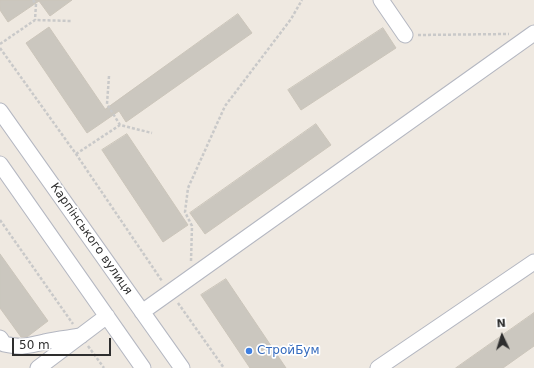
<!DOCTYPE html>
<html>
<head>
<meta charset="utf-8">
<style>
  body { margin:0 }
  #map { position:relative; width:534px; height:368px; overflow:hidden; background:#efe9e1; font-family:"DejaVu Sans",sans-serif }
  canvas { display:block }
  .north { position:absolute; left:482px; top:316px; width:40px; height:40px; -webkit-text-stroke:3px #fff; paint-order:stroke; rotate:356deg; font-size:11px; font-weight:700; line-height:16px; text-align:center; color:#2e2e2e }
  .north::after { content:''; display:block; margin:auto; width:14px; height:18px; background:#2e2e2e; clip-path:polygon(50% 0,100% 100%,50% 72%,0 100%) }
  .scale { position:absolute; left:12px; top:338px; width:99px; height:18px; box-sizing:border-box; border:2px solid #2e2e2e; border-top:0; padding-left:5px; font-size:12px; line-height:14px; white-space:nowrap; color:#2e2e2e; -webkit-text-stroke:3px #fff; paint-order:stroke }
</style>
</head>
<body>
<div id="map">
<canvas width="534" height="368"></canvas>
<div class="north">N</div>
<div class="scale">50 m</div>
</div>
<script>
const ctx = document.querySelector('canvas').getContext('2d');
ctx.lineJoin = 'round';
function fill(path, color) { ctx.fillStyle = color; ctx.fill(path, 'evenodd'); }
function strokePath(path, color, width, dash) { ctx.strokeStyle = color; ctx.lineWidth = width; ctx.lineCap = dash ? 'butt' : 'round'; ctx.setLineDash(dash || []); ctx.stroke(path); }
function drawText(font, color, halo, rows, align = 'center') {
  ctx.font = font + ' "DejaVu Sans",sans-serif'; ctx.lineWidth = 3.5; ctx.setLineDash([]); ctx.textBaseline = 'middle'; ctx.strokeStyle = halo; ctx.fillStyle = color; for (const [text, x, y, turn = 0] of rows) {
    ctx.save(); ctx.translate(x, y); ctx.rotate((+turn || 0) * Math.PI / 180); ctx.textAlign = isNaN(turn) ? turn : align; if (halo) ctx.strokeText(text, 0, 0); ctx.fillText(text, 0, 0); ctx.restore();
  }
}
const building = new Path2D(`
  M 0,0 L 72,0 L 50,16 L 39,1 L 8,22 L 0,10 Z
  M 238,14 L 252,33 L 126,122 L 119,111 L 87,133 L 26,43 L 49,27 L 105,109 Z
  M 383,28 L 396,48 L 301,110 L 288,90 Z
  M 316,124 L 331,145 L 205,234 L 190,213 Z
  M 127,134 L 188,225 L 163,242 L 102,150 Z
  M 0,254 L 48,321 L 27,337 L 21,337 L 0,308 Z
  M 226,279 L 286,368 L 250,368 L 201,295 Z
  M 534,313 L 534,346 L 503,368 L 456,368 Z`);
const path = new Path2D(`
  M 33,0 L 36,4 L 35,20
  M 418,35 L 509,34
  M 0,44 L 35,20 L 72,21
  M 0,48 L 76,154 L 162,281
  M 109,76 L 107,104 L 120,125
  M 76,154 L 120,125 L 152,133
  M 0,220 L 73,324
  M 191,261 L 192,226 L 185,212 L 188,188 L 225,106 L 291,19 L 302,0
  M 178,303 L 224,368
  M 88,346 L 104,368`);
const minor = new Path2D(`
  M 381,0 L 405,35
  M 0,111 L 182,368
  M 0,164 L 143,368
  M 142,312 L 534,33
  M 0,338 L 4,344 C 23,348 26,346 44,342 C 56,339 69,338 81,336
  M 38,368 L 107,316
  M 378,368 L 534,262`);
const markers = [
  [249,351,4,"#3f7fe0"]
];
const streetNames = [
  ["Карпінського вулиця",91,239,55]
];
const shopNames = [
  ["СтройБум",257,351]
];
fill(building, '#cbc7bf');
strokePath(building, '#cbc5ba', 1);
strokePath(minor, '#b4b7c1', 17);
strokePath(path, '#c9c9c9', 2.5, [3, 2]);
strokePath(minor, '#fff', 15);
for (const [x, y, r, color] of markers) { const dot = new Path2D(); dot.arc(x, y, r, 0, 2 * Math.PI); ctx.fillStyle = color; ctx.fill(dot); strokePath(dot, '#fff', 1.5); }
drawText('12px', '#2e2e2e', '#fff', streetNames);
drawText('12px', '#366cbe', '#fff', shopNames, 'left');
</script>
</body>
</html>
